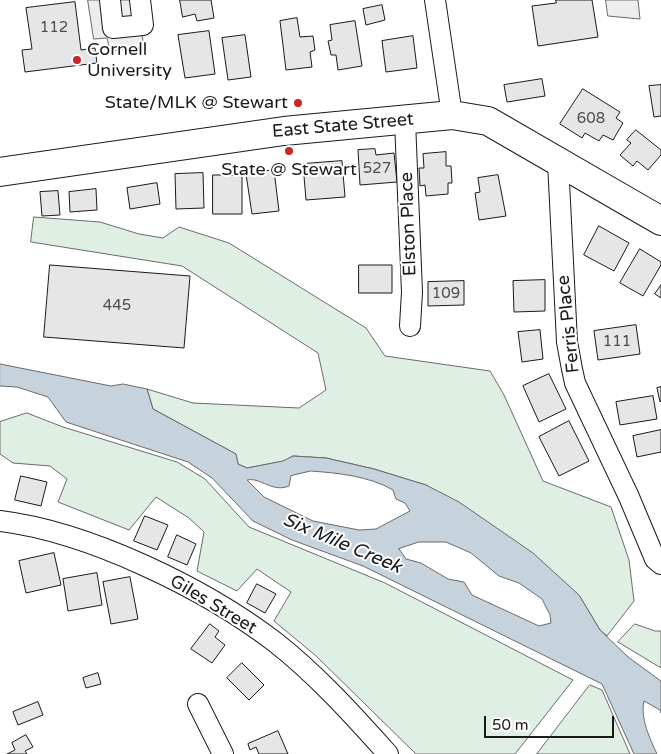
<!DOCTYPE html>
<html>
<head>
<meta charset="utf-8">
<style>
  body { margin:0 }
  #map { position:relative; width:661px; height:754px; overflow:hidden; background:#fff; font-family:"Varela Round",sans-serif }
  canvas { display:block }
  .scale { position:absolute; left:484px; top:716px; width:130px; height:22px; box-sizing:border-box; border:2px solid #1a1a1a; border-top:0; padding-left:6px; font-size:15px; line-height:18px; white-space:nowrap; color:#1a1a1a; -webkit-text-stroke:4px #fff; paint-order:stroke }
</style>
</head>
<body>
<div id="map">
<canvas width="661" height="754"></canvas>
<div class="scale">50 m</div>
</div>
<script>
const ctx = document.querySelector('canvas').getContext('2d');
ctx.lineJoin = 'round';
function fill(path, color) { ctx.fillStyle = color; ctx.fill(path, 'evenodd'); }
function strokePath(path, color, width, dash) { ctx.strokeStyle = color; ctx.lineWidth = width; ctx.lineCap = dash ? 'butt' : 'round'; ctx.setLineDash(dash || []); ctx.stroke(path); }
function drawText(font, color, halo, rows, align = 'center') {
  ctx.font = font + ' "Varela Round",sans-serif'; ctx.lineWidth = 4; ctx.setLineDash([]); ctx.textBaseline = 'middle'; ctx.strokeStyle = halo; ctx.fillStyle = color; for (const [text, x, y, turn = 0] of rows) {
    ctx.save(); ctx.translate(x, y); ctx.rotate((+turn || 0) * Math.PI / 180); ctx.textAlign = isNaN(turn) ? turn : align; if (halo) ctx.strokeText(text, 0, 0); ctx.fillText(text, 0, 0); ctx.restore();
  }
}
const green = new Path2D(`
  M 34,217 L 100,222 L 139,234 L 163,238 L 179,227 L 229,243 L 366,328 L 385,356 L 490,371 L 504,395 L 543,481 L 611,507 L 629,560 L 634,601 L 607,636 L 600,630 L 579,595 L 426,485 L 374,469 L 326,458 L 293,456 L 284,461 L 247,468 L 238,464 L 236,454 L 153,409 L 147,389 L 193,403 L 299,408 L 326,390 L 318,353 L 182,266 L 31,242 Z
  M 27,413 L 63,427 L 177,462 L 205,479 L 249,527 L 385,583 L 573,680 L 515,754 L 416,754 L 315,655 L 274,621 L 291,592 L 257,569 L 237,591 L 197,571 L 204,532 L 189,518 L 156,497 L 129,530 L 58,502 L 67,479 L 50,466 L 13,463 L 0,454 L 0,422 Z
  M 635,624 L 655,631 L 661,631 L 661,668 L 618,642 Z
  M 590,685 L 602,690 L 630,754 L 537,754 Z`);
const parking = new Path2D(`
  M 88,0 L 137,0 L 144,48 L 110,51 L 107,38 L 94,39 Z
  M 606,0 L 638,0 L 640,19 L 608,16 Z`);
const water = new Path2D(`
  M 0,364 L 111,386 L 123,384 L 147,389 L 153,409 L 236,454 L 238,464 L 247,468 L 283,461 L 293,456 L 326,458 L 374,469 L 426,485 L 459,502 L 533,553 L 579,595 L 600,630 L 628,657 L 661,681 L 661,713 L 660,710 L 644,701 C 640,718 650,739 657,754 L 634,754 L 602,684 L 363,566 L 292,540 L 253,521 L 212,478 L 188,462 L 66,422 L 48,397 L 17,387 L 0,386 ZM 311,471 C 338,473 369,476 393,490 L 396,499 L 405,503 L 410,511 L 376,529 L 359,530 L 313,521 L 264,497 L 247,480 C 261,477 272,493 289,486 L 291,476 ZM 419,542 L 446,542 L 471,553 L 499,576 L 519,583 L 542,599 L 550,615 L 551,623 L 539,626 L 472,595 L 464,582 L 448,579 L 421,563 L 406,559 L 399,549 Z`);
const building = new Path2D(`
  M 180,0 L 211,0 L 214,18 L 197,21 L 195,14 L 183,17 Z
  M 556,0 L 592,0 L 598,37 L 538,46 L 532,6 L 556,3 Z
  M 75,2 L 81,50 L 95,48 L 97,63 L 25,72 L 22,50 L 32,49 L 26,8 Z
  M 382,5 L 385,20 L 366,25 L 363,9 Z
  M 297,18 L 300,37 L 313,36 L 315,50 L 310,52 L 312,67 L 286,70 L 280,21 Z
  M 355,21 L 362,66 L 338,70 L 336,55 L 331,55 L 328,41 L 332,40 L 330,25 Z
  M 209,31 L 215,74 L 185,78 L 178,35 Z
  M 245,35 L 251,77 L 228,80 L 222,38 Z
  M 413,36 L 417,68 L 386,72 L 382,41 Z
  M 542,79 L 545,96 L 507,102 L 504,85 Z
  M 661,85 L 661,116 L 654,117 L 649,86 Z
  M 583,89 L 620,112 L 616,118 L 623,123 L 613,140 L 603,135 L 599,141 L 585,133 L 582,138 L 560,124 Z
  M 636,130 L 661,150 L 661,155 L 648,170 L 637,161 L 633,166 L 620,155 L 631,143 L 627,140 Z
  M 375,149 L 376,155 L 394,153 L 397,182 L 360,185 L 358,150 Z
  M 446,152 L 446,166 L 451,166 L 452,183 L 448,183 L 448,194 L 426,196 L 425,185 L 420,186 L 419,168 L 424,168 L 423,154 Z
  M 342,161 L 345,197 L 306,200 L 303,164 Z
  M 274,170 L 279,211 L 252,214 L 246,174 Z
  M 203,173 L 204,208 L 176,209 L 175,174 Z
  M 213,175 L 242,175 L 242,214 L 213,214 Z
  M 498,175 L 506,216 L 479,220 L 475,193 L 480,192 L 478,178 Z
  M 157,183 L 160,204 L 130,209 L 127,188 Z
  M 96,189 L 97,210 L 70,212 L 69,192 Z
  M 58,191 L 60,215 L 42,216 L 40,192 Z
  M 599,226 L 629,243 L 614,271 L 584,255 Z
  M 640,249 L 661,262 L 661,265 L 643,296 L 620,283 Z
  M 50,265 L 190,276 L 184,348 L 44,337 Z
  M 359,265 L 392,265 L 392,293 L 359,293 Z
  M 545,280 L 545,311 L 514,312 L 513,281 Z
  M 464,281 L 464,305 L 428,306 L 428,282 Z
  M 661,285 L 661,298 L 655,294 Z
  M 636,325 L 640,354 L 598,360 L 594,331 Z
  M 540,330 L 543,359 L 522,362 L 518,332 Z
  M 549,374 L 566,409 L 539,422 L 523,386 Z
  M 661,387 L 661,401 L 660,402 L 657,388 Z
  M 653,396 L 657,419 L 620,425 L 616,402 Z
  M 569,421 L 589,461 L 559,476 L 539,437 Z
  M 661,430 L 661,452 L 637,457 L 633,436 Z
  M 21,476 L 47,482 L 41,506 L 15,500 Z
  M 145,516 L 168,525 L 157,550 L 134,541 Z
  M 177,535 L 196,544 L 187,565 L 168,557 Z
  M 54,553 L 61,585 L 26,593 L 19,561 Z
  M 97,573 L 102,605 L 68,611 L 63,579 Z
  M 130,577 L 138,619 L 111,624 L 103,582 Z
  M 257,584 L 276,594 L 265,613 L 247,603 Z
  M 210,624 L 219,631 L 215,637 L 225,645 L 212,663 L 191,649 Z
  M 242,663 L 264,685 L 249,700 L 227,678 Z
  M 98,673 L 101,684 L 86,688 L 83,678 Z
  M 38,702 L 43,715 L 18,725 L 13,712 Z
  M 278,731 L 288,754 L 259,754 L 256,747 L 250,750 L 248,744 Z
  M 26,735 L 33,747 L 25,751 L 27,754 L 7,754 L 15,750 L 12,743 Z`);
const minor = new Path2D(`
  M 110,0 L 113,28 L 143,25 L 140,0
  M 435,0 L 452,115
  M 405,121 L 412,292 L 410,326
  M 558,162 L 567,342 L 572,369 L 575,383 L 629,497 L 655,559 L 661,564
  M 0,521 C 89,532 204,588 275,642 C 317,675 353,715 388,754
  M 198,704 L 223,754`);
const highway = new Path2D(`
  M 0,172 L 284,131 L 452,115 L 488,121 L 661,221`);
const markers = [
  [77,60,5,"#c62828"],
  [298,103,5,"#c62828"],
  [289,151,5,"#c62828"]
];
const numberNames = [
  ["112",54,28],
  ["608",591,119],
  ["527",377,169],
  ["109",446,294],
  ["445",117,306],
  ["111",617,342]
];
const poiNames = [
  ["Cornell",87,50],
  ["University",87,71],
  ["State/MLK @ Stewart",288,103,"right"],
  ["State @ Stewart",289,170,"center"]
];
const streetNames = [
  ["East State Street",343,126,-5],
  ["Elston Place",409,224,-92],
  ["Ferris Place",569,324,-96],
  ["Giles Street",213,605,31]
];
const waterNames = [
  ["Six Mile Creek",342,544,23]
];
fill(green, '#e0efe3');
strokePath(green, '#6a6a6a', 1);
fill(parking, '#ededed');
strokePath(parking, '#6a6a6a', 1);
fill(water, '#c6d2dc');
strokePath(water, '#6a6a6a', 1);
fill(building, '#e6e6e6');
strokePath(building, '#1a1a1a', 1);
strokePath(minor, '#1a1a1a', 22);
strokePath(highway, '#1a1a1a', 30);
strokePath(minor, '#fff', 20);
strokePath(highway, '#fff', 28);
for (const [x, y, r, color] of markers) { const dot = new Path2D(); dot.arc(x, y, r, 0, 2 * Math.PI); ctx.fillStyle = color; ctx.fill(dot); strokePath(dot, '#fff', 2); }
drawText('15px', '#4d4d4d', null, numberNames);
drawText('18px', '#1a1a1a', '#fff', poiNames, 'left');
drawText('18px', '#1a1a1a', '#fff', streetNames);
drawText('italic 19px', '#1a1a1a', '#fff', waterNames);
</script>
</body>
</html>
